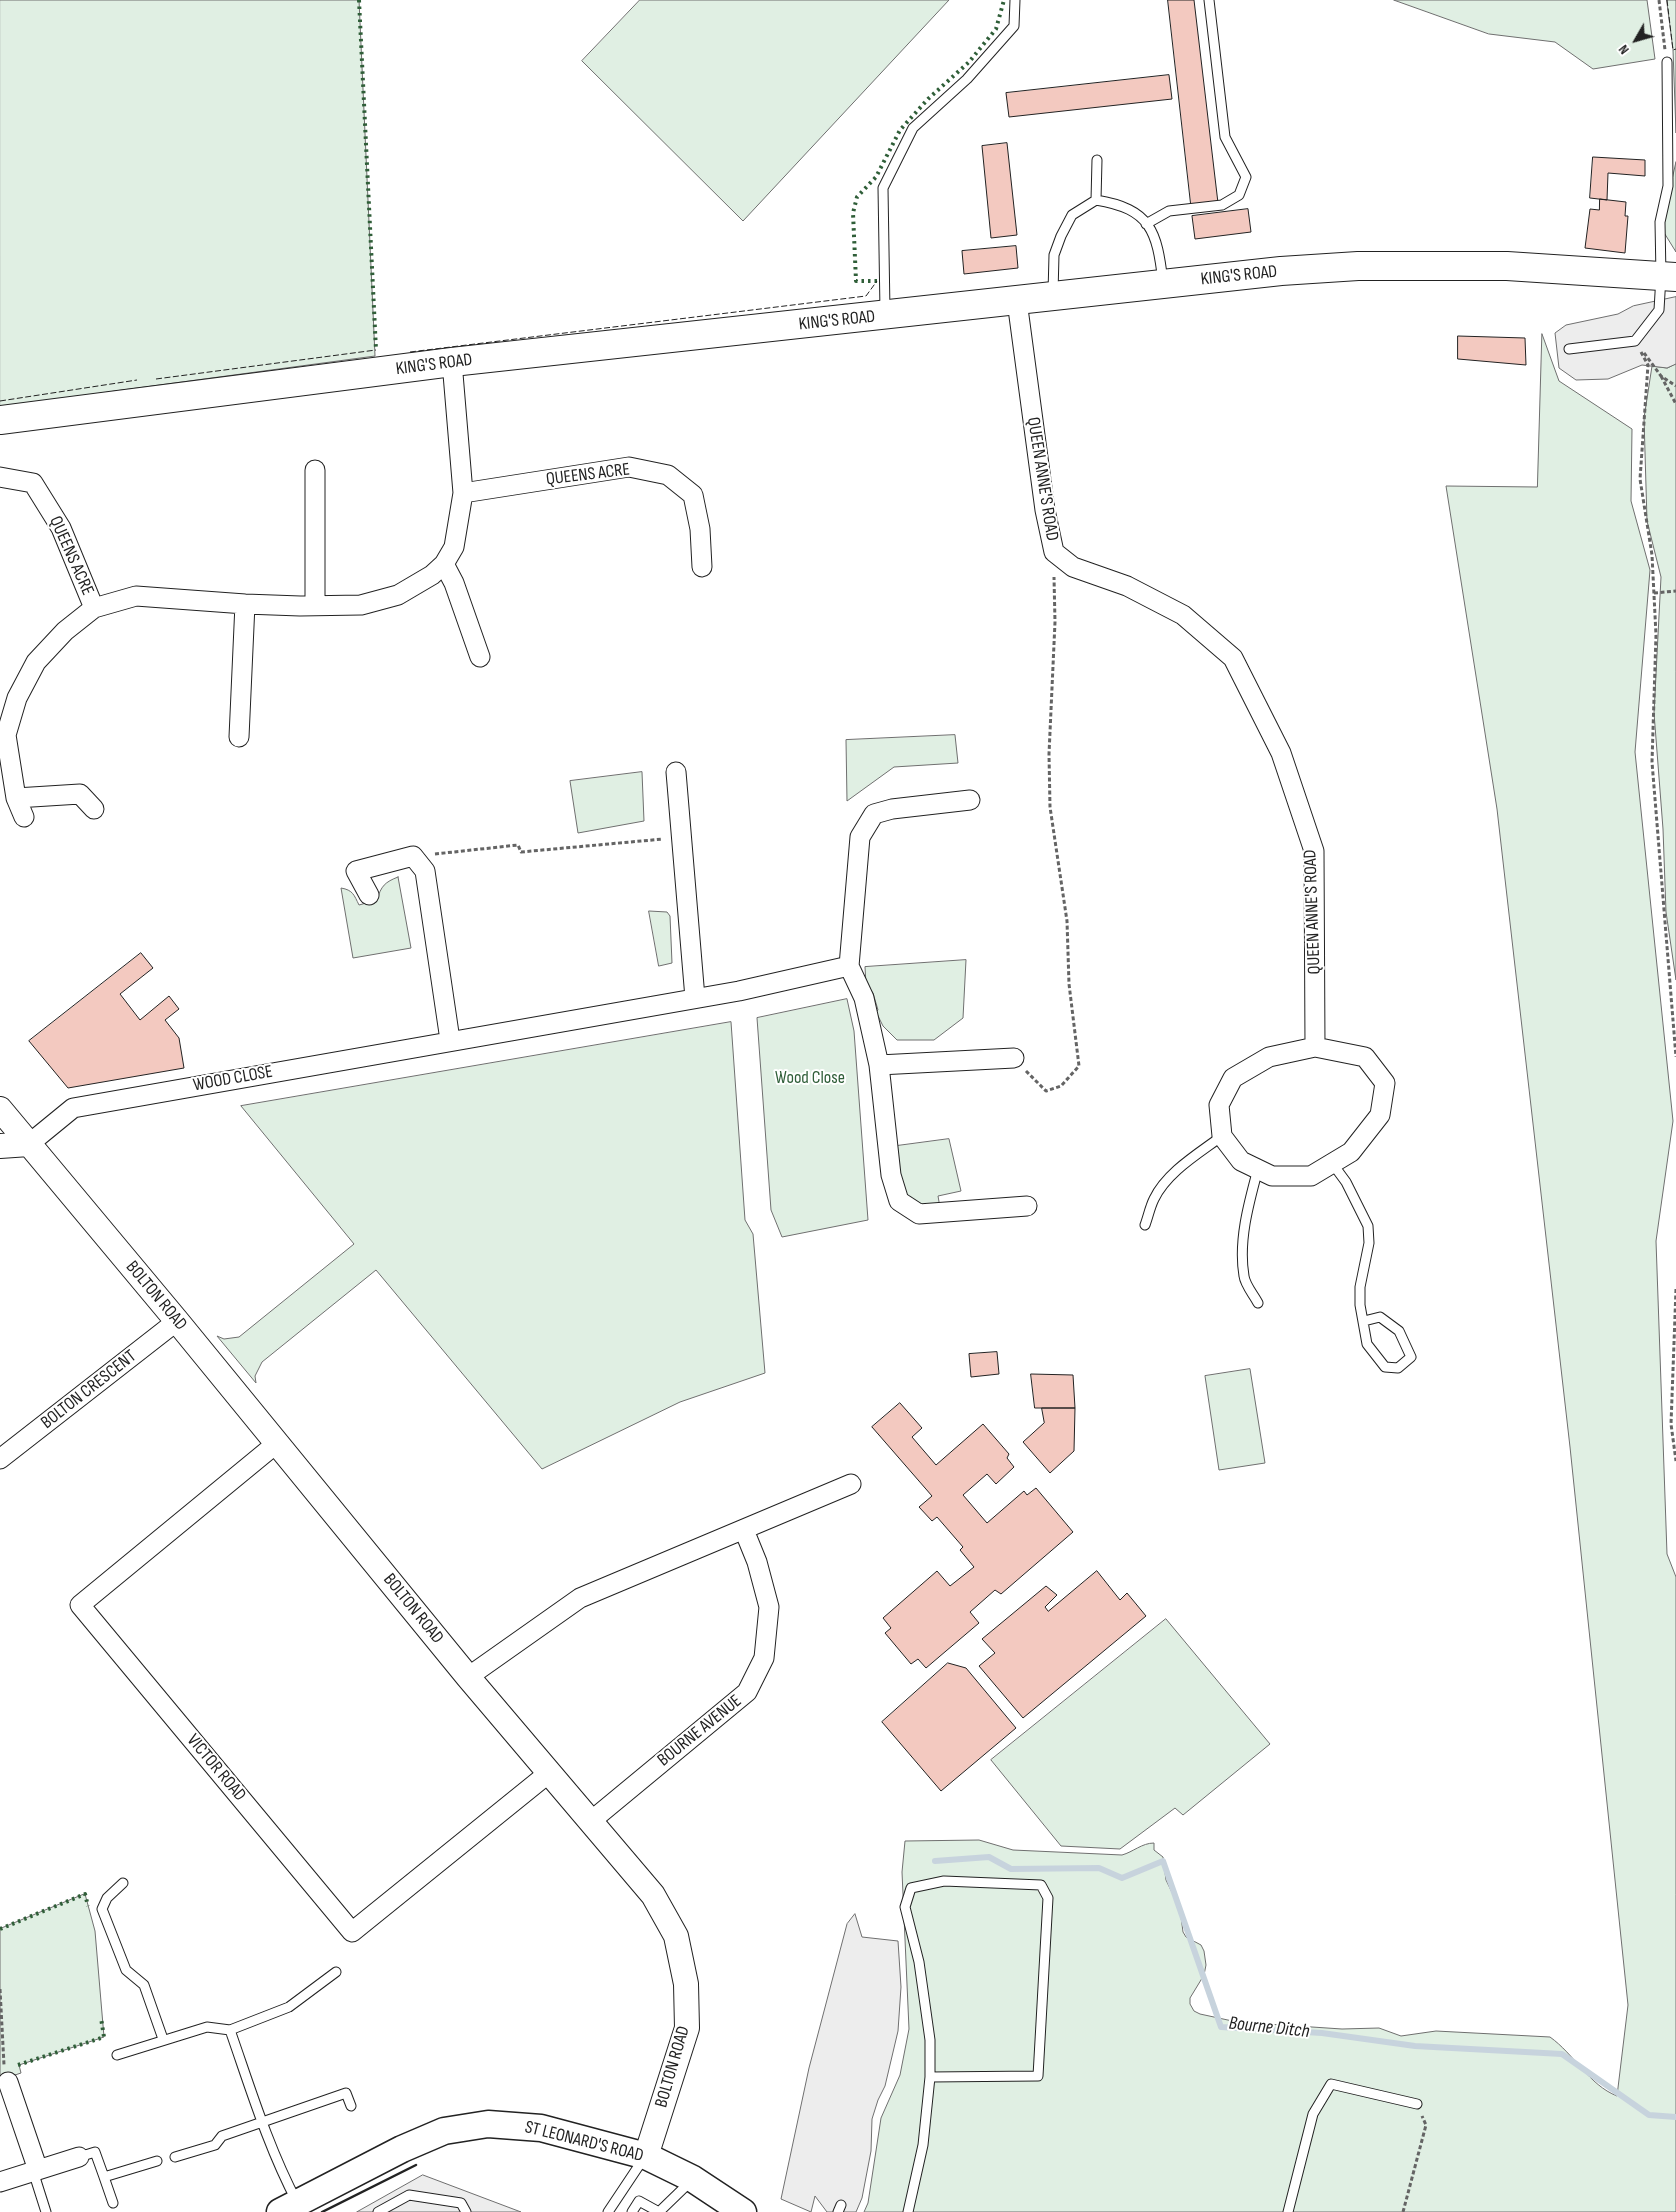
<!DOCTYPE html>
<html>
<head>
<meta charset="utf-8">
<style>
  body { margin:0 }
  #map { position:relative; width:1676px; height:2212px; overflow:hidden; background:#fff; font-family:"Sofia Sans Condensed",sans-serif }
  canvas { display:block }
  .north { position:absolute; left:1611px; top:15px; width:50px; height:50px; -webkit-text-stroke:4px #fff; paint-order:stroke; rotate:232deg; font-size:14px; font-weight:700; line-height:20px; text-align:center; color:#222 }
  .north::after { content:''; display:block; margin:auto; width:18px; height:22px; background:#222; clip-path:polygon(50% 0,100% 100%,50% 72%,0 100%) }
</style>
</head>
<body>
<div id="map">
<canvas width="1676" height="2212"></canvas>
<div class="north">N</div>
</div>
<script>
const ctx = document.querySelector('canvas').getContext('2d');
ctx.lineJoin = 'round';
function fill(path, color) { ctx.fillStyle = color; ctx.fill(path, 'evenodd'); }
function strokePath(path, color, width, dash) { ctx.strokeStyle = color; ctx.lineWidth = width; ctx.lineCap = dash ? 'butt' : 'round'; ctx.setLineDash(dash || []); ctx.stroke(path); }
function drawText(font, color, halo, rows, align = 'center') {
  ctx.font = font + ' "Sofia Sans Condensed",sans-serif'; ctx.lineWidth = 4; ctx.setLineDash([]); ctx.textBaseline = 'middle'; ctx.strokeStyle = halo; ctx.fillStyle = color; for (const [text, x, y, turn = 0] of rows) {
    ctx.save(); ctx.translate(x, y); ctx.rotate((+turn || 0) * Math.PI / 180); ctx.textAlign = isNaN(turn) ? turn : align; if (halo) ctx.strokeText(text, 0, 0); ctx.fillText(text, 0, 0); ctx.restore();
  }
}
const green = new Path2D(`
  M 0,0 L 359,0 L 375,356 L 115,391 L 0,409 Z
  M 640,0 L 949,0 L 743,221 L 582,61 Z
  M 1394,0 L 1647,0 L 1655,59 L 1593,69 L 1555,42 L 1489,34 Z
  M 1667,0 L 1676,0 L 1676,133 L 1673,50 Z
  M 1676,162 L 1676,252 L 1663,231 L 1666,207 Z
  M 1542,334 L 1559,381 L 1632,429 L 1631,501 L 1650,570 L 1635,752 L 1673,1121 L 1656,1241 L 1667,1554 L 1676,1577 L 1676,2212 L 864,2212 L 868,2203 L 881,2118 L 900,2075 L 909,2029 L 902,1872 L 905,1841 L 979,1840 L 1013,1850 L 1122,1855 C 1133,1852 1142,1843 1154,1843 L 1154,1850 L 1163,1857 L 1166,1880 L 1180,1909 L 1183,1932 L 1186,1937 L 1201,1945 L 1204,1951 L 1206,1965 L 1204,1975 L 1190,1998 L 1190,2004 L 1194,2011 L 1200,2014 L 1237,2022 L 1342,2029 L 1379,2028 L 1401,2036 L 1436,2031 L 1550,2037 C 1574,2054 1589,2085 1617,2096 L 1628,2005 L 1570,1447 L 1497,809 L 1446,486 L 1537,487 Z
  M 1676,364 L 1676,980 L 1666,912 L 1663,829 L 1654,713 L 1661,577 L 1647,521 L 1644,418 L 1652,366 L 1667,368 Z
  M 955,735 L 958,763 L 894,767 L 847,801 L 846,740 Z
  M 642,772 L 644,821 L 578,833 L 570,781 Z
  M 398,877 L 411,948 L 353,958 L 341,888 C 353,890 354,895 359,905 L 377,900 C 381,886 385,882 398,877 Z
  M 649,911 L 667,912 L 670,916 L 672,963 L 659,966 Z
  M 966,960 L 963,1018 L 934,1040 L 897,1040 L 883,1026 L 876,1012 L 878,1010 L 873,993 L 866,984 L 865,967 Z
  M 847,999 L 854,1031 L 868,1220 L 782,1237 L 771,1210 L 757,1018 Z
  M 731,1022 L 745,1220 L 753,1234 L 765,1373 L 680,1402 L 542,1469 L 376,1270 L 262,1362 L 255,1376 L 256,1383 L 217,1336 L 224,1339 L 239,1337 L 354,1244 L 241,1106 Z
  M 949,1139 L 961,1191 L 938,1196 L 941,1213 L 907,1203 L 889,1147 Z
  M 1250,1369 L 1265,1463 L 1219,1470 L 1205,1376 Z
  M 1166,1619 L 1270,1744 L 1183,1815 L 1175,1808 L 1120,1849 L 1061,1846 L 991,1760 Z
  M 85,1894 L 95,1931 L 104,2037 L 19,2065 L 21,2073 L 0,2080 L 0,1929 Z`);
const parking = new Path2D(`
  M 1676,297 L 1676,364 L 1667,368 L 1642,365 L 1608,379 L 1576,380 L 1559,368 L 1555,333 L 1566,325 L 1618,314 L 1633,306 Z
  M 855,1914 L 862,1937 L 898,1941 L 901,1987 L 898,2031 L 885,2086 L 878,2100 L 872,2119 L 871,2151 L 862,2198 L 856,2212 L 827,2212 L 815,2196 L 811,2212 L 781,2199 L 809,2068 L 847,1924 Z
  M 423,2175 L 521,2212 L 357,2212 Z`);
const stream = new Path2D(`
  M 935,1861 L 989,1857 L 1011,1869 L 1099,1868 L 1122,1878 L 1163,1861 L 1221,2027 L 1322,2033 L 1415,2046 L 1562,2054 L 1649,2115 L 1676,2117`);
const building = new Path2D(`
  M 1168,0 L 1194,0 L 1218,203 L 1191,204 Z
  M 1169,75 L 1172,99 L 1009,117 L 1006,93 Z
  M 1007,143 L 1017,235 L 991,238 L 982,146 Z
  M 1593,157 L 1645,160 L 1645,176 L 1608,173 L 1607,200 L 1590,198 Z
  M 1600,199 L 1626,202 L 1625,216 L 1628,216 L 1625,253 L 1585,248 L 1590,209 L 1599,210 Z
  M 1248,209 L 1251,232 L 1195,239 L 1192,216 Z
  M 1016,246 L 1018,268 L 964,274 L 962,251 Z
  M 1458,336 L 1525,338 L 1526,365 L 1458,359 Z
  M 141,953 L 153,968 L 120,994 L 140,1020 L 169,996 L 179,1009 L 165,1020 L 179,1038 L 184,1068 L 68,1088 L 29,1041 Z
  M 997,1352 L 999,1374 L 971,1377 L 969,1354 Z
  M 1031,1374 L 1073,1375 L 1075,1408 L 1035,1408 Z
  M 900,1403 L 922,1428 L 912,1437 L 936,1465 L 983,1424 L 1009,1454 L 1007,1458 L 1014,1467 L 996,1484 L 987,1474 L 963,1495 L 987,1523 L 1024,1491 L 1027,1495 L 1036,1488 L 1073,1532 L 1001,1594 L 995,1590 L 970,1612 L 979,1623 L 926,1668 L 918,1659 L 911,1664 L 885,1633 L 891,1628 L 883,1618 L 937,1571 L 950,1586 L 974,1567 L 960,1550 L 963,1547 L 937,1517 L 932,1521 L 919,1507 L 932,1496 L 872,1427 Z
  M 1042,1408 L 1075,1408 L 1074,1451 L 1050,1473 L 1023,1442 L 1044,1423 Z
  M 1097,1571 L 1120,1600 L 1127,1593 L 1146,1616 L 1023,1718 L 979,1666 L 995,1653 L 982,1639 L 1046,1586 L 1057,1595 L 1045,1607 L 1048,1611 Z
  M 948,1663 L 966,1668 L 1016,1728 L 941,1791 L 882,1722 Z`);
const path = new Path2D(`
  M 1659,0 L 1665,50
  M 1641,352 L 1648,365 L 1640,479 L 1652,555 L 1656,635 L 1652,762 L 1676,1057
  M 1644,353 L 1661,376 L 1676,386
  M 1661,376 L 1676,404
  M 1654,593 L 1676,591
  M 435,854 L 518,845 L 521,852 L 663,839
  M 1026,1071 L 1046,1091 L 1061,1086 L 1079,1066 L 1069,984 L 1067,921 L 1050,807 L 1049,754 L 1055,622 L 1054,577
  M 1676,1289 L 1671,1424 L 1676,1461
  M 0,1989 L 4,2065
  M 1403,2212 L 1426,2125 L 1422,2116`);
const service = new Path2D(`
  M 1096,200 L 1097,160
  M 1146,224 L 1169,211 L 1222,205 L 1239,195 L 1246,177 L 1225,137 L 1209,0
  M 1053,293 L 1054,255 L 1061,236 L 1072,215 L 1096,200 C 1151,209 1157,231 1163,282
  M 885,311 L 883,188 L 913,128 L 967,79 L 1014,26 L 1015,0
  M 1569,349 L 1635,341 L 1659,310 L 1661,276 L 1660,222 L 1668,186 L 1667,62
  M 1332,1163 L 1346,1182 L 1368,1226 L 1369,1243 L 1360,1287 L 1360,1305 L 1367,1344 L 1385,1367 L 1398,1368 L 1411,1357 L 1399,1331 L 1380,1317 L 1364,1321
  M 1258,1169 C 1249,1202 1238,1241 1244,1276 C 1245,1285 1254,1295 1258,1303
  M 1145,1225 C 1148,1217 1150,1207 1154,1199 C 1167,1172 1198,1154 1222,1136
  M 123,1883 L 107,1898 L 102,1909 L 126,1970 L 144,1985 L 163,2039
  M 230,2030 C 250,2087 268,2147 297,2202
  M 117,2055 L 207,2027 L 230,2030 L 289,2007 L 336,1972
  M 79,2157 L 95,2152 L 104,2177 L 157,2161
  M 175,2157 L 215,2145 L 222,2136 L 346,2093 L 351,2106
  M 33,2171 L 46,2212
  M 104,2177 L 113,2203
  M 378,2212 L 409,2195 L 461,2203 L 466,2212
  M 608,2212 L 644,2158
  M 632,2212 L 639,2201 L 659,2212 L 691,2181
  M 838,2212 L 841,2205
  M 908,2212 L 923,2145 L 930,2077 L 930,2040 L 919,1962 L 905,1907 L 911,1888 L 944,1881 L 1041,1885 L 1048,1898 L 1038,2076 L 930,2077
  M 1288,2212 L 1313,2114 L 1331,2084 L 1417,2104`);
const minor = new Path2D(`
  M 1017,301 L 1045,510 L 1054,552 L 1073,567 L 1127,586 L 1183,615 L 1233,658 L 1281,753 L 1314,851 L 1315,1047
  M 315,470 L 315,605
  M 0,477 L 33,483 L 61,528 L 94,608
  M 463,493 L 629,467 L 668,475 L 693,495 L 700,529 L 702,567
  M 444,564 L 454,583 L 480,657
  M 239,737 L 245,604
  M 676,772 L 695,998
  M 16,798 L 80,794 L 94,809
  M 970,800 L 892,809 L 874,814 L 860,837 L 849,966 L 864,998 L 879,1065 L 891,1175 L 899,1201 L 919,1214 L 1027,1206
  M 24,817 L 16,798 L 6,735 L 17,698 L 36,662 L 65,631 L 94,608 L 136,596 L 245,604 L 300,606 L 361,605 L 398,595 L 432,575 L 444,564 L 454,547 L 463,493 L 452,362
  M 369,895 L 356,871 L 413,856 L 425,871 L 450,1040
  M 1315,1047 L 1365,1057 L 1385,1083 L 1380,1115 L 1351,1152 L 1311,1176 L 1272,1176 L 1241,1161 L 1222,1136 L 1219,1105 L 1233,1078 L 1269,1057 Z
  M 879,1065 L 1014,1058
  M 29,1144 L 73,1108 L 739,991 L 849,966
  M 277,1443 L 80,1605 L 352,1932 L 550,1772
  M 0,1459 L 177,1321
  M 468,1677 L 580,1598 L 851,1484
  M 591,1821 L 747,1692 L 764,1658 L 769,1607 L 757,1562 L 744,1530
  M 8,2082 L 38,2170
  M 0,2182 L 79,2157`);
const tertiary = new Path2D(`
  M 0,1109 L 177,1321 L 468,1677 L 653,1895 L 676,1936 L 686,1984 L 687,2028 L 646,2156
  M 0,1146 L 29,1144`);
const secondary = new Path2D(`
  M 280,2212 L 402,2149 L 444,2131 L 488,2124 L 541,2128 L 646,2156 L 693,2179 L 743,2212`);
const primary = new Path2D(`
  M 0,420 L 452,362 L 1281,271 L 1358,266 L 1507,266 L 1676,277`);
const hedge = new Path2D(`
  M 359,0 L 376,350
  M 877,281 L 856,281 L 853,213 L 857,197 L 876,177 L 900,130 L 928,99 L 969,62 L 996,29 L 1004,0
  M 0,1929 L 85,1894 L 88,1906
  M 18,2065 L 104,2037 L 101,2018`);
const fence = new Path2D(`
  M 1667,0 L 1673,50 L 1676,49
  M 410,352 L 866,296 L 877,281
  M 156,379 L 376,350
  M 0,401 L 137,380`);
const wall = new Path2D(`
  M 322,2212 L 416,2165`);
const streetNames = [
  ["KING'S ROAD",1239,276,-6],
  ["KING'S ROAD",837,321,-6],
  ["KING'S ROAD",434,365,-7],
  ["QUEENS ACRE",588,475,-7],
  ["QUEEN ANNE'S ROAD",1042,479,81],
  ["QUEENS ACRE",71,556,66],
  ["QUEEN ANNE'S ROAD",1313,912,-92],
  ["WOOD CLOSE",233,1079,-10],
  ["BOLTON ROAD",156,1296,50],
  ["BOLTON CRESCENT",89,1390,-38],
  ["BOLTON ROAD",413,1609,51],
  ["BOURNE AVENUE",700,1731,-39],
  ["VICTOR ROAD",216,1768,50],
  ["BOLTON ROAD",673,2067,-74],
  ["ST LEONARD'S ROAD",584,2142,14]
];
const parkNames = [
  ["Wood Close",810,1078]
];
const waterNames = [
  ["Bourne Ditch",1269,2028,6]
];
fill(green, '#e0efe3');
strokePath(green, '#6f6f6f', 1);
fill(parking, '#ededed');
strokePath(parking, '#6f6f6f', 1);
strokePath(stream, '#c7d3dd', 6);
fill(building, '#f3c9c0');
strokePath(building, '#222', 1);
strokePath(service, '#222', 11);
strokePath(minor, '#222', 21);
strokePath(tertiary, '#222', 26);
strokePath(secondary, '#222', 29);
strokePath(primary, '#222', 30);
strokePath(path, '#646464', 3, [4, 2.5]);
strokePath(service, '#fff', 9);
strokePath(minor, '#fff', 19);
strokePath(tertiary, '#fff', 24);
strokePath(secondary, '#fff', 26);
strokePath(primary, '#fff', 28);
strokePath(hedge, '#2f5e38', 4, [2.5, 4]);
strokePath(fence, '#222', 1, [6, 2.5]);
strokePath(wall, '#222', 2.5);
drawText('18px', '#222', '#fff', streetNames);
drawText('18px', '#2f5e38', '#fff', parkNames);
drawText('italic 19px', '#222', '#fff', waterNames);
</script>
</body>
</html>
